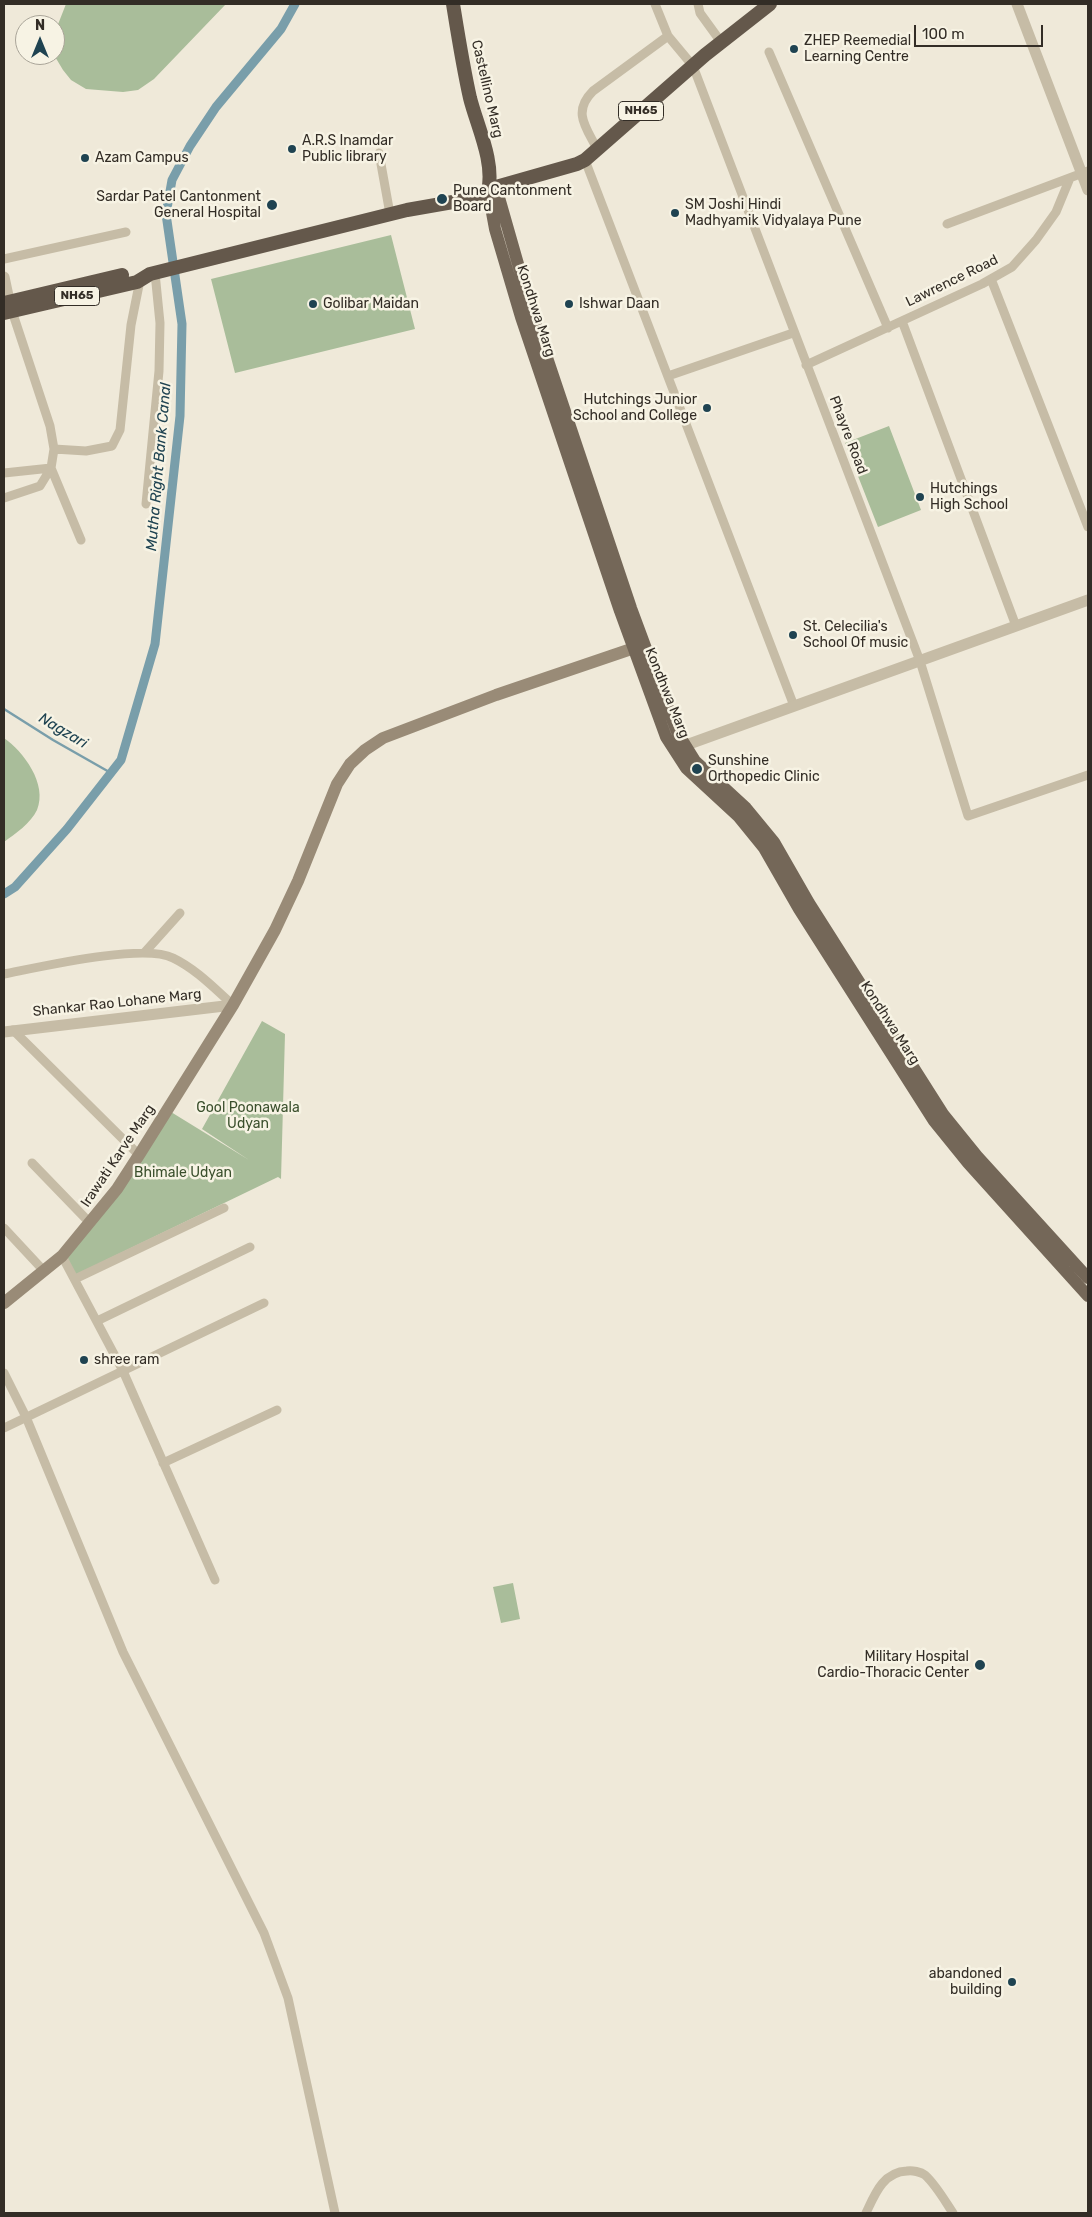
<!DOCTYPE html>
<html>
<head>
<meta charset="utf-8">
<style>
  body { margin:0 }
  #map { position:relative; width:1092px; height:2217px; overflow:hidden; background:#efe9d9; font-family:Rubik,sans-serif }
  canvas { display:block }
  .frame { position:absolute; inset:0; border:5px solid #332d26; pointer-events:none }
  .north { position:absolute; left:15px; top:15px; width:50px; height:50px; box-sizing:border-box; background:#f7f3e4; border:1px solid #a9a498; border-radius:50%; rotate:0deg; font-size:14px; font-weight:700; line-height:20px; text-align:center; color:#332d26 }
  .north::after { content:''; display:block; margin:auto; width:18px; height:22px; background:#1f4351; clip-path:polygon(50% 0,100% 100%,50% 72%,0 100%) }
  .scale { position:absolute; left:914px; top:25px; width:129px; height:22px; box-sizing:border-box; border:2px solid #332d26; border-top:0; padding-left:6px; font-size:15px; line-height:18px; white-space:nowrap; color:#332d26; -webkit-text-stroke:4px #f7f3e4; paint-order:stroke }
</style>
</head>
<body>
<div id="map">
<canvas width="1092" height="2217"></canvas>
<div class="frame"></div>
<div class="north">N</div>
<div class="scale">100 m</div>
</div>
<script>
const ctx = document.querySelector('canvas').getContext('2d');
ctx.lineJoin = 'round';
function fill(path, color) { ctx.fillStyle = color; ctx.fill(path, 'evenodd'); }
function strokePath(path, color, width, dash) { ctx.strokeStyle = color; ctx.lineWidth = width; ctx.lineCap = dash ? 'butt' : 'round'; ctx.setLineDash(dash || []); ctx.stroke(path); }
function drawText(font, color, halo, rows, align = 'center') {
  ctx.font = font + ' Rubik,sans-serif'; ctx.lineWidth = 5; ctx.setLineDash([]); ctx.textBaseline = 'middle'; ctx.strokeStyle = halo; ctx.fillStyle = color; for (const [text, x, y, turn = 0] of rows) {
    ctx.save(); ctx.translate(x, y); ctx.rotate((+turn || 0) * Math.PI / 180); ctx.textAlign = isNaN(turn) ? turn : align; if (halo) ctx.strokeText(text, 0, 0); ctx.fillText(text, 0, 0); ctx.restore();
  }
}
const green = new Path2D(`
  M 66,4 L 226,4 L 154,79 L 138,90 L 123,92 L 86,89 L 71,80 L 63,70 L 54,55 L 55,32 Z
  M 391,235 L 415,329 L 235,373 L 211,279 Z
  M 889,426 L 921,510 L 878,527 L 845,443 Z
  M 4,738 C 23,751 48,784 37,810 C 31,823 15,834 4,842 Z
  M 262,1021 L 285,1034 L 281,1179 L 278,1177 L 73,1276 L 63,1258 L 171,1112 L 249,1160 L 202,1129 Z
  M 513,1583 L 520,1619 L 501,1623 L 493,1587 Z`);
const stream = new Path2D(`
  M 4,709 L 53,740 L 111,773`);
const canal = new Path2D(`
  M 4,894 L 15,887 L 67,829 L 121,760 L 155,644 L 180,416 L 182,324 L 166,214 L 172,180 L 190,146 L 216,107 L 281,29 L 295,4`);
const minor = new Path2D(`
  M 655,4 L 668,36 L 693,66 L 920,661 L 968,816 L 1088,775
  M 698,4 L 700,13 L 721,42
  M 769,52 L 888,328
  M 597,149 C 586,127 572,112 593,91 L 668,36
  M 379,153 L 390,214
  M 585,160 L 794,706
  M 947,224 L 1088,171
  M 4,259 L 126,232
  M 991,279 L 1088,527
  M 902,321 L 1016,626
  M 806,365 L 982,284 L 1012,267 L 1036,240 L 1056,212 L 1070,178
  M 668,376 L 793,333
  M 54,449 L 86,451 L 112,446 L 120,430 L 131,325 L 140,280
  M 4,473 L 51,468 L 81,540
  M 4,498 L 40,486 L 51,468 L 54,449 L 50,426 L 12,311
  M 146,504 L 159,371 L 160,323 L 155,273
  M 145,952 L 180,913
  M 4,974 C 40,967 143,943 173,958 C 196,969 215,989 233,1005
  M 13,1030 L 139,1155
  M 32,1163 L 90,1223
  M 4,1228 L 44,1271
  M 62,1256 L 123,1371 L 215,1580
  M 75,1279 L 224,1208
  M 97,1321 L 250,1247
  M 4,1373 L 26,1417 L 123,1652 L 264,1933 L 288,1998 L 335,2213
  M 4,1428 L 264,1303
  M 163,1463 L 277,1410
  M 866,2213 C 875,2194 883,2172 907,2171 C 912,2170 921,2172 925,2175 C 936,2185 945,2201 953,2213`);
const tertiary = new Path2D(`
  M 1017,4 L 1088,190
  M 4,277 L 11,310
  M 678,748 L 1088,600
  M 4,1032 L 233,1005`);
const secondary = new Path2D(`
  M 4,1303 L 62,1256 L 117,1189 L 139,1155 L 233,1005 L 275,930 L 298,881 L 337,784 L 350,764 L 365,750 L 383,738 L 496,695 L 643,645`);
const primary = new Path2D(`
  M 496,187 L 532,313 L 631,608 L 677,732 L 695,761 L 746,808 L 774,842 L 809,903 L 943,1114 L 977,1156 L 1088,1278
  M 488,191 L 495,229 L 521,317 L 620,611 L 666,737 L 686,768 L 738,816 L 764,848 L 799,909 L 934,1121 L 968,1163 L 1088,1296`);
const trunk = new Path2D(`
  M 453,4 C 458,35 463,67 470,98 C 477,126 495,162 488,191
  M 4,303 L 122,275
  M 4,313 L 137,282 L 150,274 L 407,210 L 470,199 L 496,187 L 577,164 L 585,160 L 705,55 L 770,4`);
const markers = [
  [794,49,5,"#1f4351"],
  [292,149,5,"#1f4351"],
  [85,158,5,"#1f4351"],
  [442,199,6,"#1f4351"],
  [272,205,6,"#1f4351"],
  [675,213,5,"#1f4351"],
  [313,304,5,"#1f4351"],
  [569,304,5,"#1f4351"],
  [707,408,5,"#1f4351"],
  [920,497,5,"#1f4351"],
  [793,635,5,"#1f4351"],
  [697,769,6,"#1f4351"],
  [84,1360,5,"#1f4351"],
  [980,1665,6,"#1f4351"],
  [1012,1982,5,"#1f4351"]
];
const shields = [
  [641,111,45],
  [77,296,45]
];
const shieldNames = [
  ["NH65",641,111],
  ["NH65",77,296]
];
const poiNames = [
  ["ZHEP Reemedial",804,41],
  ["Learning Centre",804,57],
  ["A.R.S Inamdar",302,141],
  ["Public library",302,157],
  ["Azam Campus",95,158],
  ["Pune Cantonment",453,191],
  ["Board",453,207],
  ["Sardar Patel Cantonment",261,197,"right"],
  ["General Hospital",261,213,"right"],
  ["SM Joshi Hindi",685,205],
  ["Madhyamik Vidyalaya Pune",685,221],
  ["Golibar Maidan",323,304],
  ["Ishwar Daan",579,304],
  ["Hutchings Junior",697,400,"right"],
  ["School and College",697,416,"right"],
  ["Hutchings",930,489],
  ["High School",930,505],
  ["St. Celecilia's",803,627],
  ["School Of music",803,643],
  ["Sunshine",708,761],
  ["Orthopedic Clinic",708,777],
  ["shree ram",94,1360],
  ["Military Hospital",969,1657,"right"],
  ["Cardio-Thoracic Center",969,1673,"right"],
  ["abandoned",1002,1974,"right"],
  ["building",1002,1990,"right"]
];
const streetNames = [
  ["Castellino Marg",487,89,77],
  ["Lawrence Road",952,281,-26],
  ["Kondhwa Marg",536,311,72],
  ["Phayre Road",848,435,69],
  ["Kondhwa Marg",667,693,68],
  ["Shankar Rao Lohane Marg",117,1003,-6],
  ["Kondhwa Marg",890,1023,57],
  ["Irawati Karve Marg",118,1156,-56]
];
const parkNames = [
  ["Gool Poonawala",248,1108],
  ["Udyan",248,1124],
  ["Bhimale Udyan",183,1173]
];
const waterNames = [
  ["Mutha Right Bank Canal",159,467,-85],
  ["Nagzari",63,731,31]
];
fill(green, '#a9bd9a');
strokePath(stream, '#799eaa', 2.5);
strokePath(canal, '#799eaa', 9);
strokePath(minor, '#c6bca6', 9);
strokePath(tertiary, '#c6bca6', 11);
strokePath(secondary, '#998b77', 12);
strokePath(primary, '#746758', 12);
strokePath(trunk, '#64584b', 14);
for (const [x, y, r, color] of markers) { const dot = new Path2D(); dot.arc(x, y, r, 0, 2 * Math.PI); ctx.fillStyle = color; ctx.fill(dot); strokePath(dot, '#f7f3e4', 2); }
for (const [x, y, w] of shields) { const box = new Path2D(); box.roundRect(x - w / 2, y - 9.5, w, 19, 4); ctx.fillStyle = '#f7f3e4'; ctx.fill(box); strokePath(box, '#332d26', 1); }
drawText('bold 12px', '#332d26', null, shieldNames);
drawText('14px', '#332d26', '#f7f3e4', poiNames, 'left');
drawText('14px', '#332d26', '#f7f3e4', streetNames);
drawText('14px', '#3a4f2c', '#f7f3e4', parkNames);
drawText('italic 15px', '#1f4351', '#f7f3e4', waterNames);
</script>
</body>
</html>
